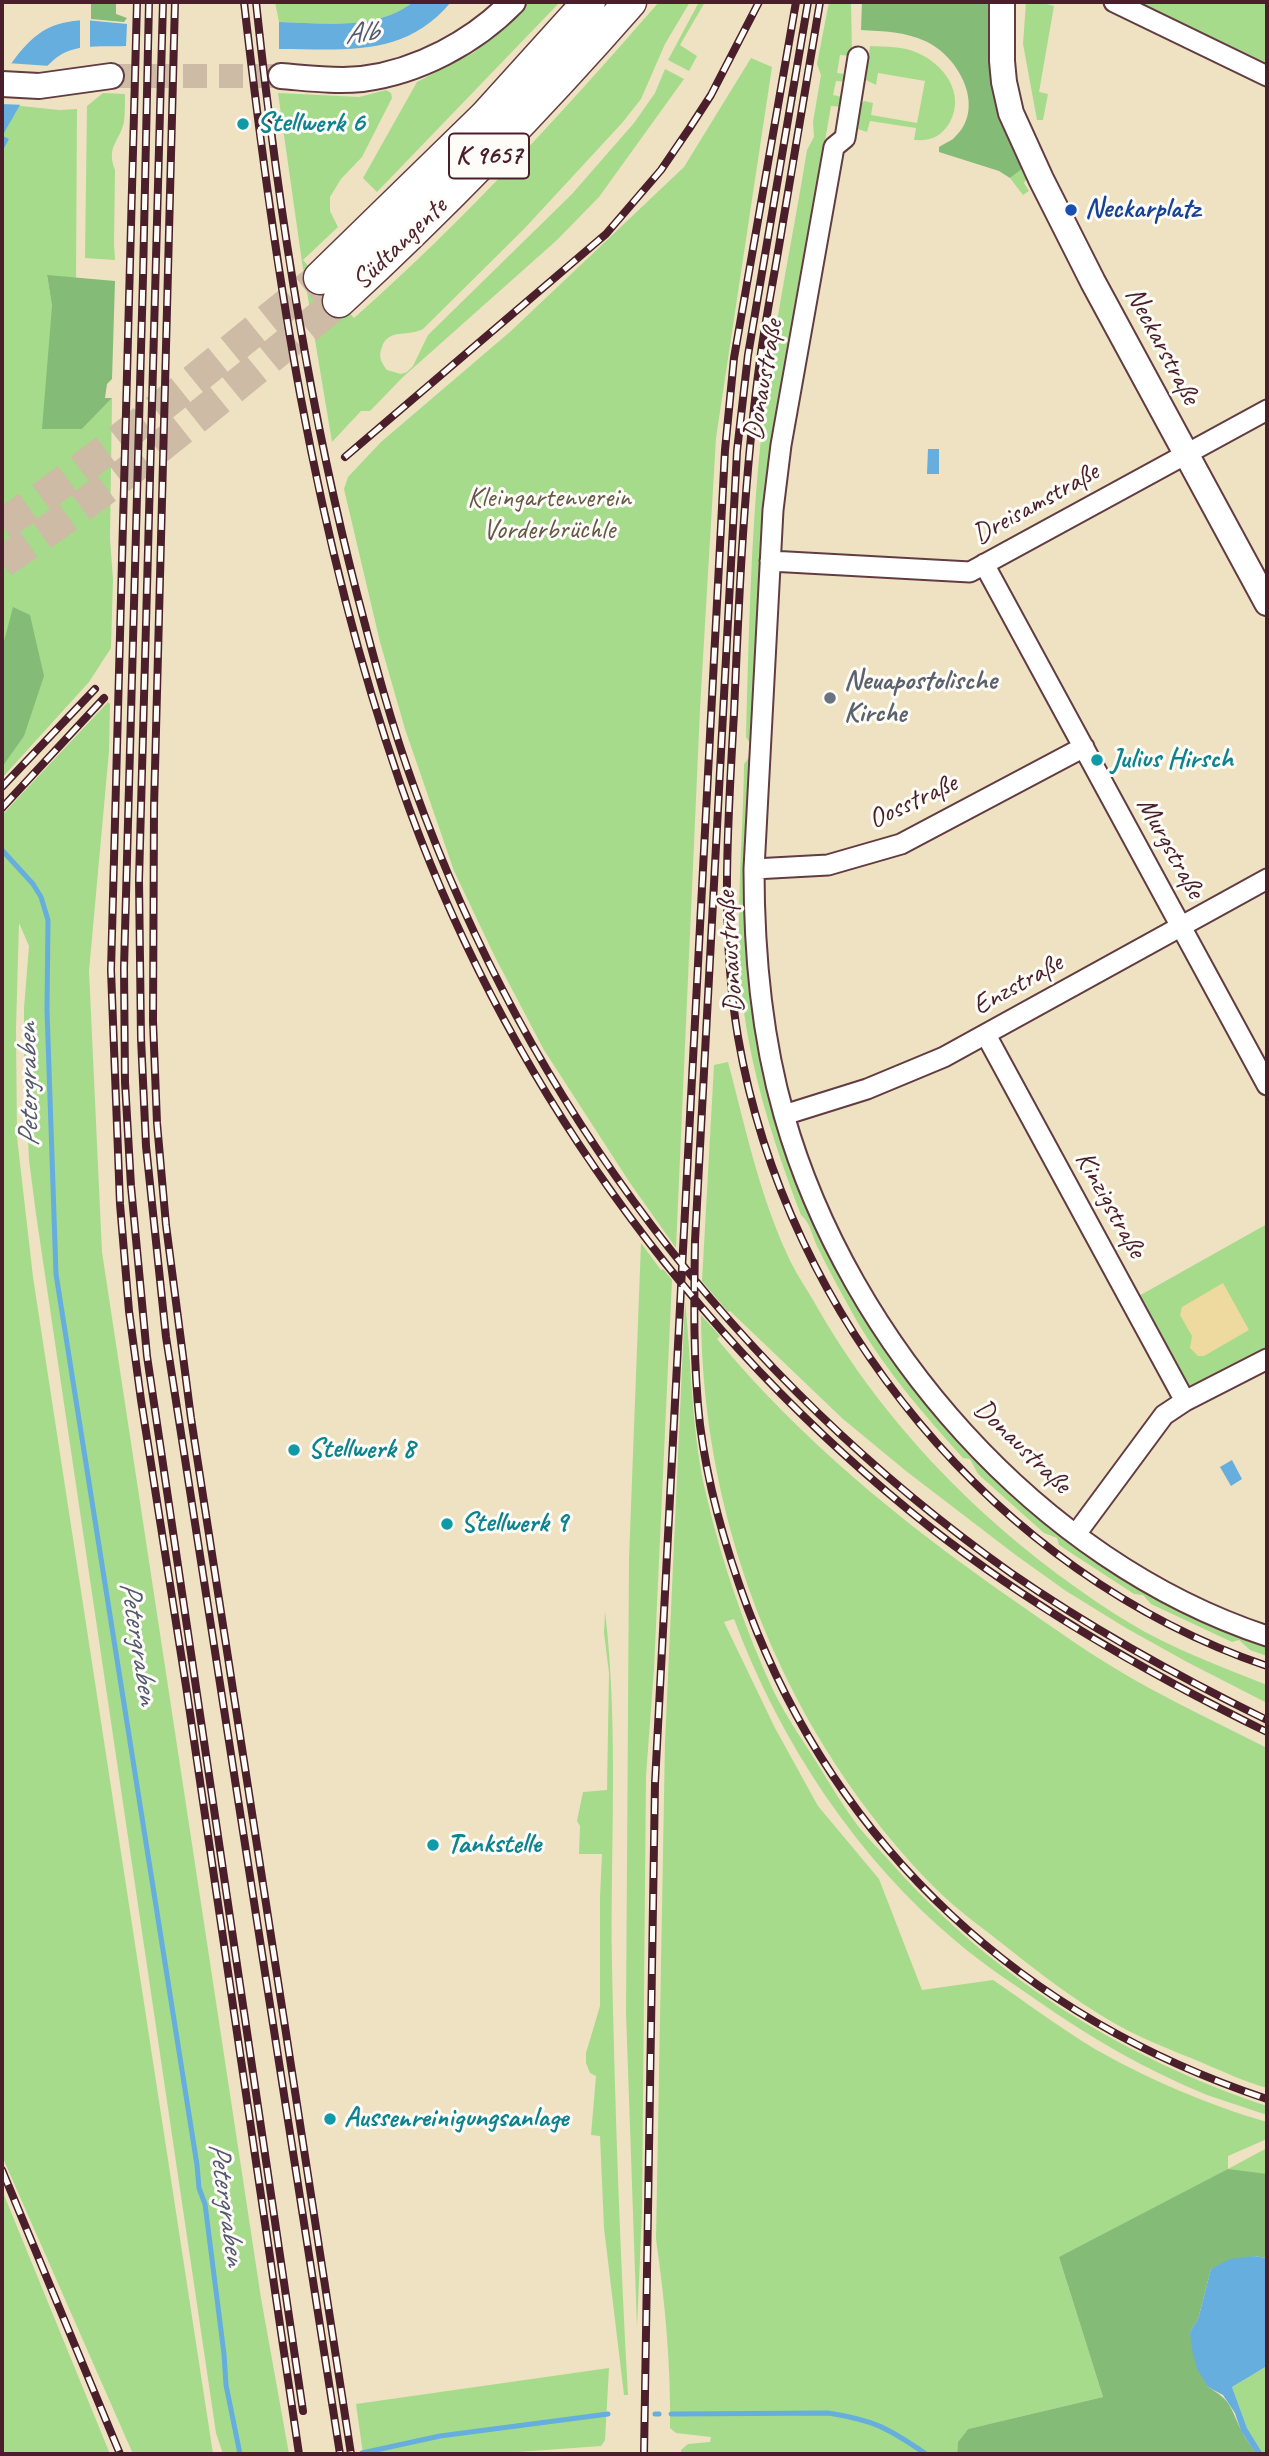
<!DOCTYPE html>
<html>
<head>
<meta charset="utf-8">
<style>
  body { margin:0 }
  #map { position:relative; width:1269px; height:2456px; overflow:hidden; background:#eee2c3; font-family:Caveat,sans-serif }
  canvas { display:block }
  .frame { position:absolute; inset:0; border:4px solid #4a1f2b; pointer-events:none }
</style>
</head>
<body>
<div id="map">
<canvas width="1269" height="2456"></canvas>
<div class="frame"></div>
</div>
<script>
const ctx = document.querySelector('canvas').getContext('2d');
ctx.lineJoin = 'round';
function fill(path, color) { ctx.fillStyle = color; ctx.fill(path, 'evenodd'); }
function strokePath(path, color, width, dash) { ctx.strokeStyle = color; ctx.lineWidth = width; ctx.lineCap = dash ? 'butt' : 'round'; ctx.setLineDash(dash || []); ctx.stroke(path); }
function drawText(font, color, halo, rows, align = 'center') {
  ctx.font = font + ' Caveat,sans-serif'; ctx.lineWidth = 6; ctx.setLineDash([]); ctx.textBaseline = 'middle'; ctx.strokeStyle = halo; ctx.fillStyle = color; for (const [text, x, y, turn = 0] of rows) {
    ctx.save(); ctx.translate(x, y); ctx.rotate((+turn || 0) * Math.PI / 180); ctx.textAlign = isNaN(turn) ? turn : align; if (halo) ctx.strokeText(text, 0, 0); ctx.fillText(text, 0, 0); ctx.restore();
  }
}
const green = new Path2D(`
  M 275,2 L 413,2 C 377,31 322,23 279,22 Z
  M 529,2 L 560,2 L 377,192 L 363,178 L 417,82 L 473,53 L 509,25 Z
  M 659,2 L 690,2 L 665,44 L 641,99 L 622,123 L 524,229 L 423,329 C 409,337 388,328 382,347 C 378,357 381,362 387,370 L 401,374 L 407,372 L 413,366 L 428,335 L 572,194 L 634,123 L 655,93 L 665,69 L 684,79 L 599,197 L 557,240 L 403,377 L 370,411 L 361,411 L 332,442 L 302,262 L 278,93 L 359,97 L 386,90 L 391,93 L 392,98 L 362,157 L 341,179 L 330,197 L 330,211 L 338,227 L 303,260 L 354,318 C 464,221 563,112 659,2 Z
  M 699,2 L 705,2 L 680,45 L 697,56 L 689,71 L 668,60 Z
  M 829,2 L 851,2 L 852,56 L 840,55 L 837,73 L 851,75 L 850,82 L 836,81 L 833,95 L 848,98 L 846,107 L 831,106 L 776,424 L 750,974 L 845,1283 L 1047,1520 L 1267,1644 L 1267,1656 L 1250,1650 L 1239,1640 L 1232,1642 L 1151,1604 L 1143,1595 L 1134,1594 L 1059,1545 L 1057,1538 L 1044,1533 L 978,1474 L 970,1459 L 963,1458 C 925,1416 887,1372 858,1323 C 844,1298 830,1273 818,1248 C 812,1237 811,1223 801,1215 C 775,1147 752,1077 743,1004 C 734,925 743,844 744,764 C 752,755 753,746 746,737 C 749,631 751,518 764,412 C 774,325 793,237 807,150 L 814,137 L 813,122 L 821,75 L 817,64 Z
  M 1026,2 L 1039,2 L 1054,6 L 1039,92 L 1048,94 L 1043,120 L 1037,120 L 1023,44 Z
  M 1138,2 L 1267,2 L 1267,63 Z
  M 870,46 C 886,47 903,46 918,53 C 945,65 965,94 950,122 C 941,137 931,141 914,140 L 916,128 L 870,121 L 867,132 L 858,129 L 861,104 L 864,101 L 873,103 L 871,115 L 917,123 L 925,81 L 878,73 L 876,85 L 866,80 Z
  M 751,58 L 772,67 L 716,438 L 700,709 L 676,1248 L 630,1183 L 544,1050 L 495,957 L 454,871 L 405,729 L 380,642 L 344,489 L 348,477 L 381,442 L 511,331 L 684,167 Z
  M 103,93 L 125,94 C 125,103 125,113 124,122 C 119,143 106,146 115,170 L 114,244 L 115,260 L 85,258 L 87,106 Z
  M 2,104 L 59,110 L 77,109 L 76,278 L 47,276 L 52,306 L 82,429 L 112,398 L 110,539 L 113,579 L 111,648 L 89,682 L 2,778 Z
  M 1022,169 L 1027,178 L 1024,183 L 1029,191 L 1023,195 L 1010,178 Z
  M 108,702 L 110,704 L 109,751 L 89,971 L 102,1252 L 261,2298 L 289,2454 L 223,2454 L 216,2433 L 36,1214 L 29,1160 L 24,1058 L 24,1008 L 29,946 L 19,923 L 16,1028 L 17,1137 L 33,1277 L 213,2454 L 133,2454 L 2,2156 L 2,815 Z
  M 728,1062 C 745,1126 759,1193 787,1254 C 794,1270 804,1285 813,1300 C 887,1432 999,1542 1128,1622 C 1172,1649 1220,1666 1267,1685 L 1267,1703 L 1187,1662 L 1126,1628 L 1066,1591 L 1017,1556 L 906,1471 L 843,1419 L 730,1311 L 728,1312 L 702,1281 L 714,1065 Z
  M 1267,1224 L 1267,1350 L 1189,1391 L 1137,1297 Z
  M 641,1243 L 661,1270 L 663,1269 L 672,1280 L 654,1669 L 646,1776 L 642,2211 L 637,2328 L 626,2013 L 629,1559 Z
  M 685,1301 C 692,1366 691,1433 707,1498 C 722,1563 745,1629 773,1690 C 785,1715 802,1739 817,1763 C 830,1784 843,1806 858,1826 C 869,1840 882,1852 894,1866 C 994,1978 1125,2059 1267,2106 L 1267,2115 C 1247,2108 1227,2102 1207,2095 C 1146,2070 1089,2037 1035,1999 C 1009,1981 983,1964 958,1943 C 857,1859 780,1742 734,1619 L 724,1622 L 775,1728 L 818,1806 L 879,1879 L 922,1990 L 993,1980 C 1027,2003 1060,2028 1095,2049 C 1147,2079 1211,2106 1267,2122 L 1267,2139 L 1228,2156 L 1228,2169 L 1267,2148 L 1267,2175 L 1059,2257 L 1103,2397 L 968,2429 L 958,2442 L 957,2454 L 689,2454 L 681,2453 L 681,2450 L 688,2444 L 710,2442 L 711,2437 L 676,2433 L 670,2428 C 671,2365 665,2302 656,2239 L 665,1742 Z
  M 701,1315 L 720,1336 L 717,1339 C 800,1439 900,1521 1006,1595 C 1052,1627 1099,1661 1149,1688 C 1188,1709 1228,1728 1267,1748 L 1267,2088 C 1245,2082 1224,2072 1203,2063 C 1171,2050 1137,2037 1107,2019 C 1074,1999 1043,1976 1013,1952 C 987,1931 959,1912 935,1888 C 786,1737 702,1527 701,1315 Z
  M 605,1611 C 619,1730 610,1848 612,1966 C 615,2109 620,2252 628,2395 L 624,2395 L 604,2228 L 600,2136 L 591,2135 L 596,2076 L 590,2073 L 586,2063 L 586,2053 L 600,2006 L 600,1897 L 602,1854 L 579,1854 L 580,1826 L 577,1821 L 583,1792 L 607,1790 L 609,1673 L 604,1633 Z
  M 2,2190 L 110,2454 L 2,2454 Z
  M 1267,2366 L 1267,2454 L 1263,2454 L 1247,2428 L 1232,2387 Z
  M 609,2368 L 605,2440 L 601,2446 L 490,2454 L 363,2454 L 356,2404 Z`);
const forest = new Path2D(`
  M 91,2 L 116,2 L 116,14 L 127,18 L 124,22 L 91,19 Z
  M 862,2 L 990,2 L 990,63 L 1000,110 L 1022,169 L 1010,178 L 999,171 L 939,152 L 939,147 C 943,144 949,142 953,139 C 988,109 959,56 925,41 C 906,32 883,31 861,30 Z
  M 47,275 L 115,281 L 112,379 L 107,384 L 105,398 L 112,398 L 82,429 L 42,429 L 52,306 Z
  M 13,607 L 30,615 L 44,676 L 24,736 L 2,767 L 2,649 Z
  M 1228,2169 L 1267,2174 L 1267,2258 L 1254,2256 L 1211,2269 L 1198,2319 L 1190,2332 L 1208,2387 C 1232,2401 1230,2407 1241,2430 C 1245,2439 1252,2446 1256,2454 L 957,2454 L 958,2442 L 968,2429 L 1103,2397 L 1059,2257 Z`);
const sand = new Path2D(`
  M 1223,1283 L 1249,1330 L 1204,1356 L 1198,1356 L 1190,1348 L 1192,1336 L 1180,1315 L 1182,1307 Z`);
const water = new Path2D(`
  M 413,2 L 451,2 C 405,58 344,49 279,49 L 279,22 C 322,23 377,31 413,2 Z
  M 85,20 L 127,24 L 126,46 C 107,47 84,44 66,52 C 42,61 17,111 4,133 L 3,136 L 9,139 L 2,152 C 2,135 0,94 2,81 C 4,73 11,64 16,57 C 37,31 51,22 85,20 Z
  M 928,449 L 939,449 L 939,474 L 927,474 Z
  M 1232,1460 L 1242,1479 L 1231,1486 L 1220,1467 Z
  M 1254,2256 L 1267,2258 L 1267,2366 L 1232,2387 L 1247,2428 L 1263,2454 L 1256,2454 L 1241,2431 L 1235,2413 L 1223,2395 L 1208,2387 L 1197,2369 L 1192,2350 L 1190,2332 L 1198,2319 L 1211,2269 L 1230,2259 Z`);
const pier = new Path2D(`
  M 80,20 L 90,20 L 90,48 L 80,48 Z
  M 7,63 L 50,66 L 25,105 L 2,104 L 2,73 Z`);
const stream = new Path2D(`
  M 2,850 L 33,884 L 41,897 L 48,920 L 47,1010 L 56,1274 L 197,2165 L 199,2188 L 205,2204 L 224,2354 L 226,2385 L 240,2454
  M 655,2414 L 659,2414
  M 671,2414 L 828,2413 C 874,2420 888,2428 926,2454
  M 362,2453 L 440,2436 L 608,2414`);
const tertiaryTunnel = new Path2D(`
  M 111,76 L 281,76`);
const trunkTunnel = new Path2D(`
  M 2,525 C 114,450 215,361 320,278
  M 2,562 C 121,483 229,391 339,301`);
const minor = new Path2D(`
  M 1114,2 L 1267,76
  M 858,57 L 845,138 L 834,147 L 781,445 L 773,510 L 754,869 C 754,953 761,1034 784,1115 C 849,1344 1039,1561 1267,1636
  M 770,561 L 970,572 L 1267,410
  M 984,564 L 1267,1085
  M 754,869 L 828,865 L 901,844 L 1084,747
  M 986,1035 L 1185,1401
  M 784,1115 L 867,1089 L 944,1057 L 1267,879
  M 1076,1534 L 1164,1415 L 1185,1401 L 1267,1359`);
const tertiary = new Path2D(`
  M 1002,2 L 1002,61 L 1004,82 L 1011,113 L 1041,179 L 1093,282 L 1267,603
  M 281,76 C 307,78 335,82 362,79 C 418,72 474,42 513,2
  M 2,84 L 39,86 L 111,76`);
const trunk = new Path2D(`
  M 320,278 L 486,116 L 589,2
  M 339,301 C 442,206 538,107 630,2`);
const rail = new Path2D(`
  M 137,2 L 111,970 L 120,1204 L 129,1311 L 141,1400 L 186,1686 L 299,2454
  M 149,2 L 143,277 L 124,968 L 125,1082 L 131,1186 L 147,1356 L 303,2411
  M 163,2 L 139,880 L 141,1038 L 146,1146 L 166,1337 L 340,2454
  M 175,2 L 154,807 L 153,1021 L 157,1123 L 166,1225 L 191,1418 L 351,2454
  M 244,2 C 274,266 313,531 400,783 C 501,1075 689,1337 931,1528 C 1035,1609 1149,1674 1267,1732
  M 256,2 C 277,201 307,400 357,594 C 374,659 391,724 414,787 C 529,1106 735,1377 1011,1573 C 1092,1629 1179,1677 1267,1720
  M 808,2 L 748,355 L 737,451 L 695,1241 C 694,1302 693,1364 700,1425 C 708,1488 726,1550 748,1609 C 839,1851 1024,2018 1267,2099
  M 820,2 C 807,77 795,153 782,228 C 775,272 766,316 760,360 C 744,477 739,595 734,713 C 728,821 720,930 738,1037 C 786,1318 996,1574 1267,1666
  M 345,457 L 606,234 L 661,170 L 689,129 L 711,95 L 759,2
  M 2,787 L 95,689
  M 2,808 L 104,698
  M 2,2170 L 120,2454
  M 644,2454 L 655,1783 L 725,450 L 734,358 L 796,2`);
const markers = [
  [243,124,7,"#0f9aa8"],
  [1071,210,7,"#1a4fb4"],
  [830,698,7,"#6b7280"],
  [1097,760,7,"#0f9aa8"],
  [294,1450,7,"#0f9aa8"],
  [447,1524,7,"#0f9aa8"],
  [433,1845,7,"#0f9aa8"],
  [330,2119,7,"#0f9aa8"]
];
const shields = [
  [489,156,80]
];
const shieldNames = [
  ["K 9657",489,156]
];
const cultureNames = [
  ["Stellwerk 6",257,124],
  ["Julius Hirsch",1111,760],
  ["Stellwerk 8",308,1450],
  ["Stellwerk 9",461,1524],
  ["Tankstelle",447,1845],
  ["Aussenreinigungsanlage",344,2119]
];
const transitNames = [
  ["Neckarplatz",1085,210]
];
const streetNames = [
  ["Südtangente",400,244,-44],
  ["Neckarstraße",1162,346,62],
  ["Donaustraße",764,380,-80],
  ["Dreisamstraße",1036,504,-29],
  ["Oosstraße",913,802,-25],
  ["Murgstraße",1170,848,61],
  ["Donaustraße",731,952,-94],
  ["Enzstraße",1018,985,-29],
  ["Kinzigstraße",1110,1205,61],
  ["Donaustraße",1022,1447,44]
];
const parkNames = [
  ["Kleingartenverein",549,499],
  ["Vorderbrüchle",549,531]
];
const worshipNames = [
  ["Neuapostolische",844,682],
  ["Kirche",844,714]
];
const waterNames = [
  ["Alb",361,34,-5],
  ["Petergraben",29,1085,-91],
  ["Petergraben",138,1643,81],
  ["Petergraben",226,2204,82]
];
fill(green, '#a6db8b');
fill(forest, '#84bb77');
fill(sand, '#eeda9e');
fill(water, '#66aedd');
fill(pier, '#eee2c3');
strokePath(stream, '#66aedd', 5);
strokePath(tertiaryTunnel, '#cdbba5', 24, [24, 12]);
strokePath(trunkTunnel, '#cdbba5', 32, [32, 16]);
strokePath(minor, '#633c42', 23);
strokePath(tertiary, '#633c42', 28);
strokePath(trunk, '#633c42', 35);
strokePath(minor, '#fff', 19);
strokePath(tertiary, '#fff', 24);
strokePath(trunk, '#fff', 32);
strokePath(rail, '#4a1f2b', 8);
strokePath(rail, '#fdfcf7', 5, [16]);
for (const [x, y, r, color] of markers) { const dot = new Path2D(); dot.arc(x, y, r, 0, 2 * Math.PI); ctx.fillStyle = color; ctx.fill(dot); strokePath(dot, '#fdfcf7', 2.5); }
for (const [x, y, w] of shields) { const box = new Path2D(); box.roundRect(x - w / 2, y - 22.5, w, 45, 5); ctx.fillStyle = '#fdfcf7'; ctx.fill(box); strokePath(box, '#4a1f2b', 2); }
drawText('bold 26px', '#4a1f2b', null, shieldNames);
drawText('bold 28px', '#0d838f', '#fdfcf7', cultureNames, 'left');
drawText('bold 28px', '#164399', '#fdfcf7', transitNames, 'left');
drawText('28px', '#4a1f2b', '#fdfcf7', streetNames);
drawText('28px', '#665748', '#fdfcf7', parkNames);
drawText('bold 28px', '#5b616d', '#fdfcf7', worshipNames, 'left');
drawText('italic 30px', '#555872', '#fdfcf7', waterNames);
</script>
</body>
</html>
